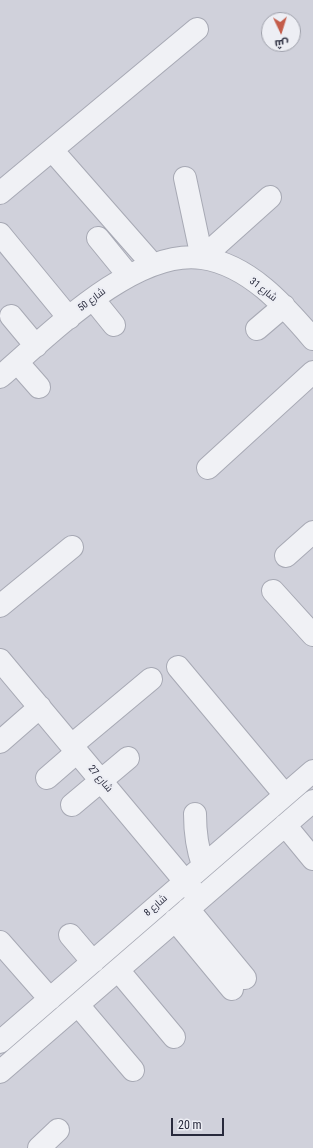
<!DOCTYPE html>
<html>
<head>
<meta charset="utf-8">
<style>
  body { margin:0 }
  #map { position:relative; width:313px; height:1148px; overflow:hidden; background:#dedfe7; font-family:"Roboto Condensed",Cairo,sans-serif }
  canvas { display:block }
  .north { position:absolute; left:261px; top:12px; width:40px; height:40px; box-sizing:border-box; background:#edeef4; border:1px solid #9ea0aa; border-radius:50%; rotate:176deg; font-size:11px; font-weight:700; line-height:16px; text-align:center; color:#282a3c }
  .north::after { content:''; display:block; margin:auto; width:14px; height:18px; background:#c45c4a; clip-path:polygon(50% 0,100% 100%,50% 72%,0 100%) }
  .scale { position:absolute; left:171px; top:1118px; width:53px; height:18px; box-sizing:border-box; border:2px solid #282a3c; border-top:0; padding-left:5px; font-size:12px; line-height:14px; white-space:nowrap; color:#282a3c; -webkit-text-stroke:3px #edeef4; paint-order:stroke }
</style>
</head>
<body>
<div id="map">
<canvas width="313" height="1148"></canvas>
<div class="north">ش</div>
<div class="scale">20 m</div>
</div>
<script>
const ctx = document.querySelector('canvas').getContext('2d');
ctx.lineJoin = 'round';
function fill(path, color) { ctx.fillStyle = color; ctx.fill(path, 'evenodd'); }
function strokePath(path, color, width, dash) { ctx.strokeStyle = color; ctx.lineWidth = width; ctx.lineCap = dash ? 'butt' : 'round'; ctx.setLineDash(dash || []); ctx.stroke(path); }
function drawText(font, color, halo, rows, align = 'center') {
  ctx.font = font + ' "Roboto Condensed",Cairo,sans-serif'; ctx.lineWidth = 4; ctx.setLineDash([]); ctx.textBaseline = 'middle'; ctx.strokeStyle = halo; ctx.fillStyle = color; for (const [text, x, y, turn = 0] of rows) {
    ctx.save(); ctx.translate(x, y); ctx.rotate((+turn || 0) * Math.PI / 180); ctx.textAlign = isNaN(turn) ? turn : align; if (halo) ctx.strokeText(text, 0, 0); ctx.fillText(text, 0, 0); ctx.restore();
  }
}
const built = new Path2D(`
  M 0,0 L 313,0 L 313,1148 L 0,1148 ZM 269,20 L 293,20 L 293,44 L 269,44 Z`);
const minor = new Path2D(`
  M 52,150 L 153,265
  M 185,178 L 202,258
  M 0,193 L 197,29
  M 0,234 L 69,318
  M 98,238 L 129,276
  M 202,258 L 270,197
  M 93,299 L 114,325
  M 11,316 L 36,346
  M 257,329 L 284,306
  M 17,362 L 39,387
  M 0,377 C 48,336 134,248 202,258 C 249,265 284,305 313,339
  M 208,468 L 313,372
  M 286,556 L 313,532
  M 273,591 L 313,635
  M 0,606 L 72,547
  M 0,660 L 194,892
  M 178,667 L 285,795
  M 0,742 L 40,707
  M 72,745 L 151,679
  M 47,778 L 77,752
  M 72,805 L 128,758
  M 195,814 C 195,832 197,848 203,865
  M 285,825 L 313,859
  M 188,909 L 245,978
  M 175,920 L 232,989
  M 70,935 L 93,962
  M 0,942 L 50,999
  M 118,970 L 174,1037
  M 78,1005 L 133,1070
  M 0,1042 L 313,771
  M 0,1072 L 313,801
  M 39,1148 L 58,1130`);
const streetNames = [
  ["شارع 31",263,290,38],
  ["شارع 50",92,300,-37],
  ["شارع 27",100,779,50],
  ["شارع 8",156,906,-41]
];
fill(built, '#d0d1db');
strokePath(minor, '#a7a9b4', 24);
strokePath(minor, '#f0f1f5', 22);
drawText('10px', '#282a3c', '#edeef4', streetNames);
</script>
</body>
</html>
